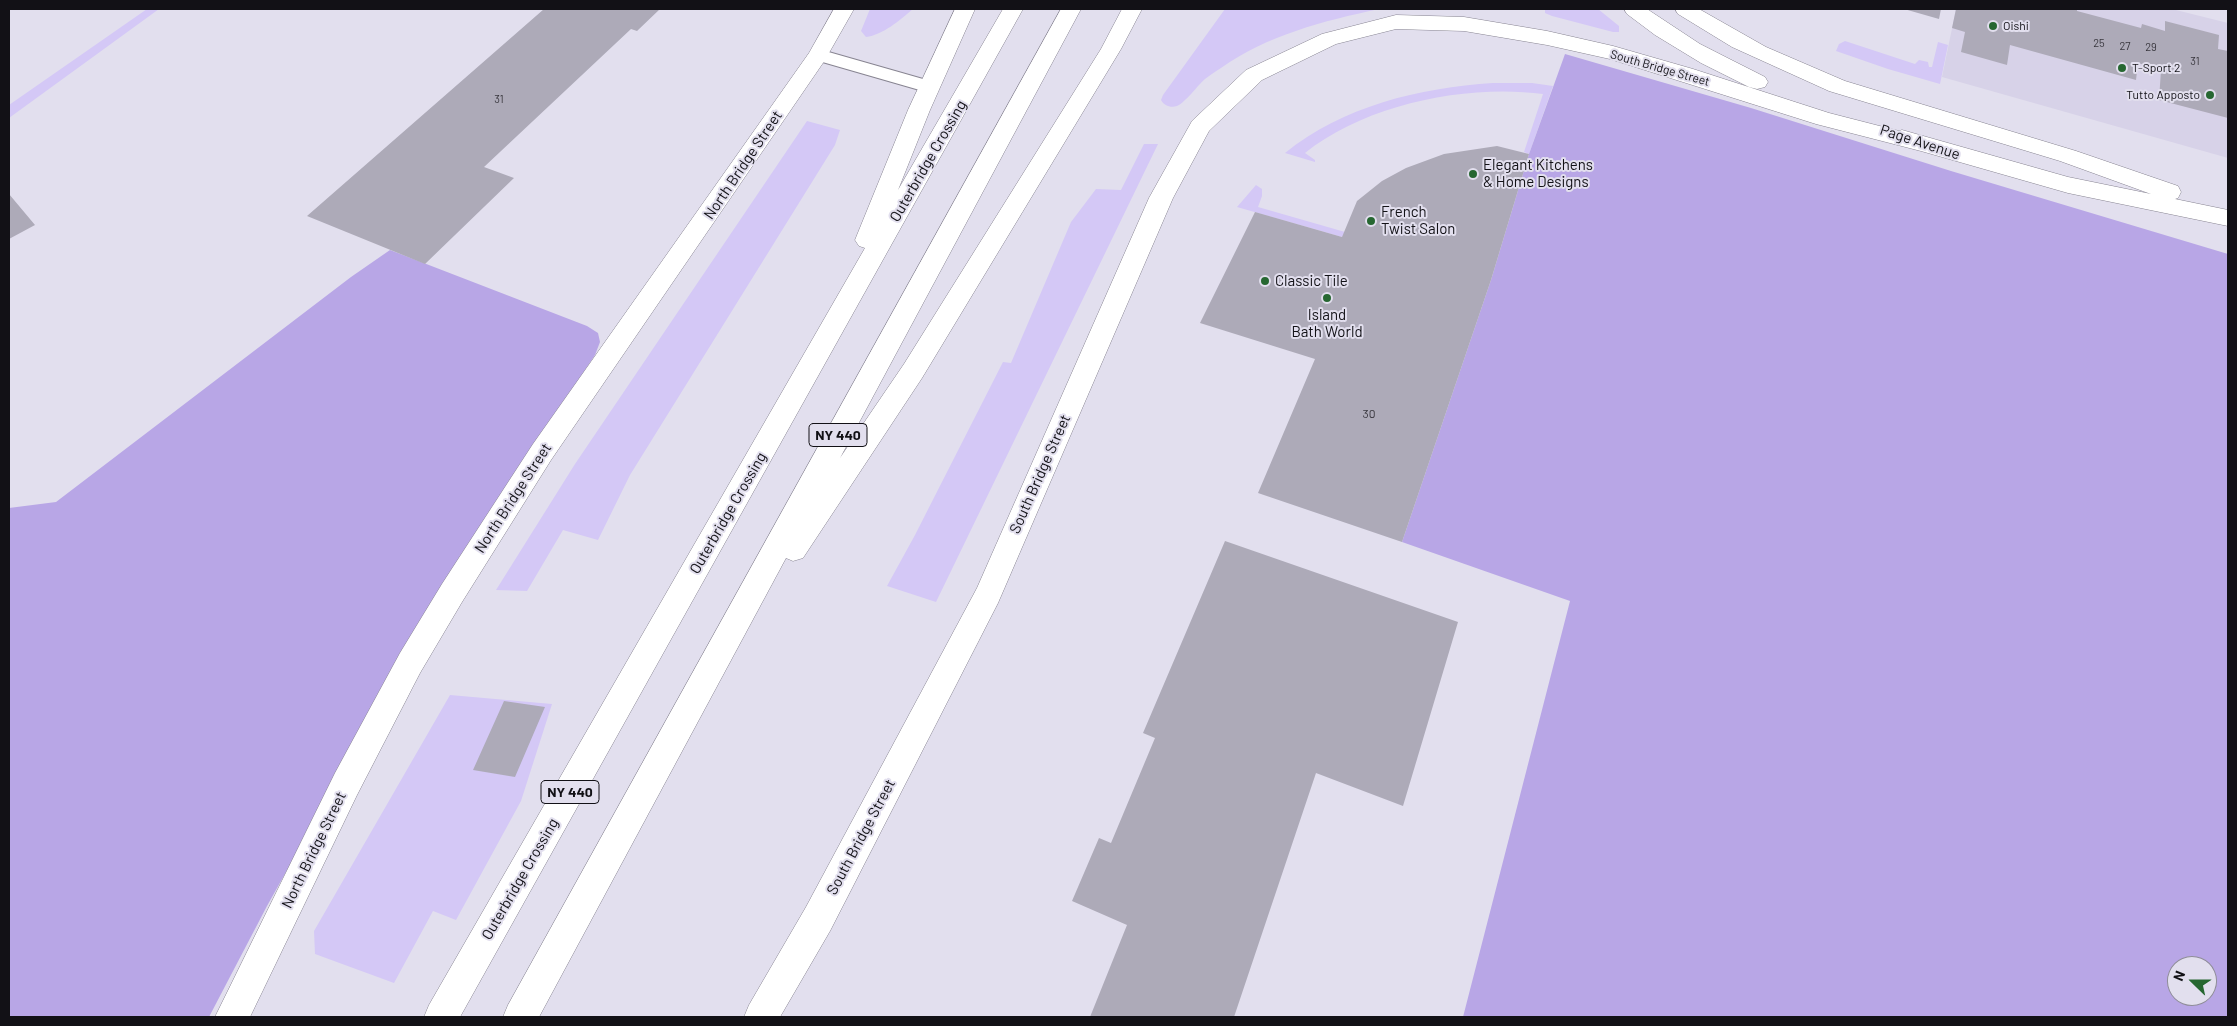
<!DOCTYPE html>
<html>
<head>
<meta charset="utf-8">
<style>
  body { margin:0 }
  #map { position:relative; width:2237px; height:1026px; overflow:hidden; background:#e2dfee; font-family:Barlow,sans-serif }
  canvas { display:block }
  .frame { position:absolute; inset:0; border:10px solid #121116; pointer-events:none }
  .north { position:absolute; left:2167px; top:956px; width:50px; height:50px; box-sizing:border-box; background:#e2dfee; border:1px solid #8f8d98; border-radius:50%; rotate:292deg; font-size:14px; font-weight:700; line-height:20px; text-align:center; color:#121116 }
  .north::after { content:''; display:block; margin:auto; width:18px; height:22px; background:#266731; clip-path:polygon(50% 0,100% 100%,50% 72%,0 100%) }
</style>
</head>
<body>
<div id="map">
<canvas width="2237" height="1026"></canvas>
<div class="frame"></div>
<div class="north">N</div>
</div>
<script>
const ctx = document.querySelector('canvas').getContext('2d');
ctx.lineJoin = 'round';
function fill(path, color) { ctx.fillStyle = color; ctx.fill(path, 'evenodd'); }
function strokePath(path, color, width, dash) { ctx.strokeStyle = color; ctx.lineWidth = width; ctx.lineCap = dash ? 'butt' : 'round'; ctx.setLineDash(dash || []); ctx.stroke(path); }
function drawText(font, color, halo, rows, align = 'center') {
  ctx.font = font + ' Barlow,sans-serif'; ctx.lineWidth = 4; ctx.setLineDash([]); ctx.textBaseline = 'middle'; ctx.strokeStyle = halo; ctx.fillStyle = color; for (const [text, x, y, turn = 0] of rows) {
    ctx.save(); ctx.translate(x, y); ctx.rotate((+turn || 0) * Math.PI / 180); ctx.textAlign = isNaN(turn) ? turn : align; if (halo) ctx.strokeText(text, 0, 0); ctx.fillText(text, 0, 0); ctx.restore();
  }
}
const built = new Path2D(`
  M 1956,9 L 2172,9 L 2228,23 L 2228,158 L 1942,77 Z`);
const green = new Path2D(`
  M 147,9 L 159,9 L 9,118 L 9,105 Z
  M 870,9 L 913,9 C 900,20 883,35 866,37 L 861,31 Z
  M 1225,9 L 1379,9 C 1323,21 1268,35 1221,68 C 1215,72 1210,75 1205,79 C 1198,85 1185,103 1177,106 C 1171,108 1164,106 1161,100 L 1163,95 Z
  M 1545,9 L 1598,9 L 1619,26 L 1619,32 L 1613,32 L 1552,16 L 1545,13 Z
  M 1845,41 L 1915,64 L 1919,60 L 1928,62 L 1929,67 L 1932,67 L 1938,42 L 1948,45 L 1940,84 L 1888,69 L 1836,51 L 1839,44 Z
  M 1493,83 L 1532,83 L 1553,86 L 1529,154 L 1524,152 L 1543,94 C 1467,84 1366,104 1305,153 L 1315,160 L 1315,162 L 1285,153 C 1343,106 1419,88 1493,83 Z
  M 807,121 L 840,130 L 835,145 L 630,475 L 598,540 L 563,530 L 527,591 L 496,590 L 575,464 Z
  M 1144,144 L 1158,144 L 936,602 L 887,586 L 915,535 L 1003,362 L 1011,363 L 1071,222 L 1096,189 L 1121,190 Z
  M 1256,185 L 1262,189 L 1262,196 L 1258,207 L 1345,232 L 1342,237 L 1237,207 Z
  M 450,695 L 552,704 L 521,801 L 456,920 L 433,911 L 394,983 L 315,954 L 314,931 Z`);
const forest = new Path2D(`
  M 1565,54 L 1751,108 L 1951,171 L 2228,254 L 2228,1017 L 1463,1017 L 1570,601 L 1402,542 L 1491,280 L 1529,154 ZM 2177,966 L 2207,966 L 2207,996 L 2177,996 Z
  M 390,250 L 587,326 L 598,333 L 600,342 L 595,355 L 461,559 L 267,906 L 209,1017 L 9,1017 L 9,508 L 56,502 L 351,277 Z`);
const building = new Path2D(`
  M 544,9 L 660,9 L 637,31 L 631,29 L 484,167 L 514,178 L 425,264 L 307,216 Z
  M 1904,9 L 1941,9 L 1939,19 Z
  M 1956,9 L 2077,9 L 2077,11 L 2141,28 L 2142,24 L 2165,31 L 2165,21 L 2219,35 L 2218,49 L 2228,51 L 2228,118 L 2159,100 L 2161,70 L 2138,63 L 2136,80 L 2010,45 L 2007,65 L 1961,52 L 1965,32 L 1952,28 Z
  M 1497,146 L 1529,154 L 1491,280 L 1402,542 L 1258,493 L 1315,359 L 1200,323 L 1255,212 L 1342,237 L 1357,201 L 1382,181 L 1406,168 L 1444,154 Z
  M 9,194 L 35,225 L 9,239 Z
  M 1225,541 L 1458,622 L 1403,806 L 1316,773 L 1234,1017 L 1090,1017 L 1127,925 L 1072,901 L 1099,838 L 1111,843 L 1155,738 L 1143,733 Z
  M 504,701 L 545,707 L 515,777 L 473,770 Z`);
const service = new Path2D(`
  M 818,49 L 937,83 L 939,87 L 937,91 L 930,93 L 812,59 L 809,55 L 812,51 Z`);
const tertiary = new Path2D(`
  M 834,9 L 854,9 L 825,60 L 551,460 L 462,602 L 420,673 L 357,795 L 250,1017 L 215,1017 L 335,773 L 400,653 L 442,584 L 533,444 L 809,53 Z
  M 1624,9 L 1647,9 L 1700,44 L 1765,77 L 1768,82 L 1765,87 L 1757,89 L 1749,87 L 1701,63 L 1655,35 L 1627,14 Z
  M 1675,9 L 1699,9 L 1766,47 L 1845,81 L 2076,151 L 2178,186 L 2181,192 L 2178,198 L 2175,199 L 2228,210 L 2228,226 L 2068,193 L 1921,151 L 1816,124 L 1610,59 L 1547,45 L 1464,31 L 1396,29 L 1336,44 L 1262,80 L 1209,131 L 1173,198 L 998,603 L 830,931 L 780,1017 L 744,1017 L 749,1005 L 806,907 L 977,588 L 1149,198 L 1192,121 L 1246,70 L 1322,34 L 1396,15 L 1464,17 L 1547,31 L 1613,46 L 1693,69 L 1829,113 L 1899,131 L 1902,130 L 2068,177 L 2151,194 L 2060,161 L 1829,91 L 1732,47 L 1678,14 Z`);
const motorway = new Path2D(`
  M 955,9 L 975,9 L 930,110 L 898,190 L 1003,9 L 1023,9 L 460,1017 L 424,1017 L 429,1005 L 865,248 L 859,246 L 855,240 L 908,110 Z
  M 1061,9 L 1081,9 L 840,458 L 904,364 L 1101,49 L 1122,9 L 1142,9 L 1121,49 L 922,378 L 803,558 L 793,561 L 786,558 L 539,1017 L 503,1017 L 508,1005 Z`);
const markers = [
  [1993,26,5,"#266731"],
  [2122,68,5,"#266731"],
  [2210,95,5,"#266731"],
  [1473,174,5,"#266731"],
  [1371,221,5,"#266731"],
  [1265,281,5,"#266731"],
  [1327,298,5,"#266731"]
];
const farNumbernames = [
  ["25",2099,43],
  ["27",2125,46],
  ["29",2151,47],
  ["31",2195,61],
  ["31",499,99]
];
const farPoinames = [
  ["Oishi",2003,26],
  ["T-Sport 2",2132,68],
  ["Tutto Apposto",2200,95,"right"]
];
const farStreetnames = [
  ["South Bridge Street",1660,68,16]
];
const numberNames = [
  ["30",1369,414]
];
const shields = [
  [838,435,58],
  [570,792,58]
];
const shieldNames = [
  ["NY 440",838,435],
  ["NY 440",570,792]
];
const streetNames = [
  ["Page Avenue",1920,142,18],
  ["Outerbridge Crossing",928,161,-60],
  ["North Bridge Street",743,165,-56],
  ["South Bridge Street",1040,474,-66],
  ["North Bridge Street",513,498,-57],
  ["Outerbridge Crossing",728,513,-60],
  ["South Bridge Street",861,837,-62],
  ["North Bridge Street",314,850,-64],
  ["Outerbridge Crossing",520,879,-60]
];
const poiNames = [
  ["Elegant Kitchens",1483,165],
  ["& Home Designs",1483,182],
  ["French",1381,212],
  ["Twist Salon",1381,229],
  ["Classic Tile",1275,281],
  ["Island",1327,315,"center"],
  ["Bath World",1327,332,"center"]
];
fill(built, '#d7d2e8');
fill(green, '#d4c8f6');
fill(forest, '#b8a6e6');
fill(building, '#adaab8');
strokePath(service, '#878491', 2);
strokePath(tertiary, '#878491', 1);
strokePath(motorway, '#878491', 1);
fill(service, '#fff');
fill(tertiary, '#fff');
fill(motorway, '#fff');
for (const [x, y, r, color] of markers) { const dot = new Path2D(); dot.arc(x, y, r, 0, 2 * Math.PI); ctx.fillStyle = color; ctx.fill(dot); strokePath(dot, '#e2dfee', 2); }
drawText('11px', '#39373e', null, farNumbernames);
drawText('12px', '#121116', '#e2dfee', farPoinames, 'left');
drawText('12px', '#121116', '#e2dfee', farStreetnames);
drawText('12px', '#39373e', null, numberNames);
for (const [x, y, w] of shields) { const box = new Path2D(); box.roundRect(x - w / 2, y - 11.5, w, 23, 4); ctx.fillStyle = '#e2dfee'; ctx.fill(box); strokePath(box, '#121116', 1); }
drawText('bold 14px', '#121116', null, shieldNames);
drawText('15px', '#121116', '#e2dfee', streetNames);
drawText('15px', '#121116', '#e2dfee', poiNames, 'left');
</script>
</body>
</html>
